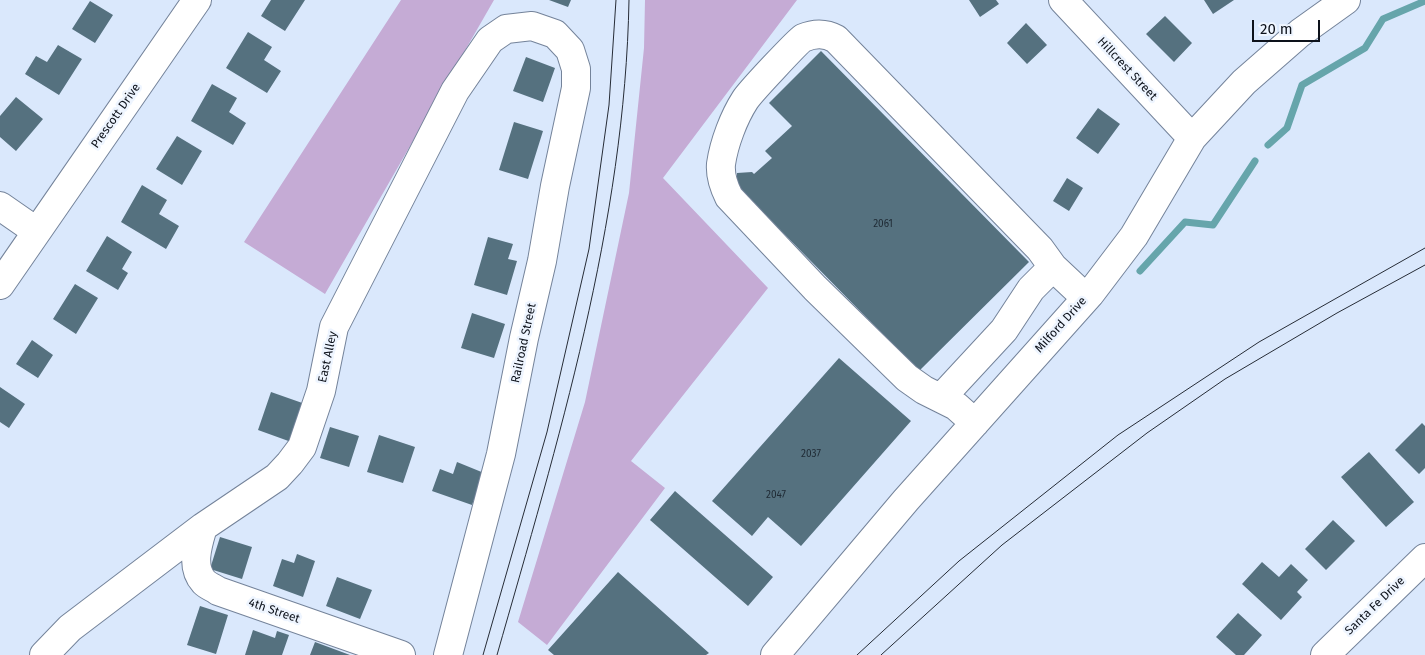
<!DOCTYPE html>
<html>
<head>
<meta charset="utf-8">
<style>
  body { margin:0 }
  #map { position:relative; width:1425px; height:655px; overflow:hidden; background:#dae8fc; font-family:"Fira Sans",sans-serif }
  canvas { display:block }
  .scale { position:absolute; left:1252px; top:20px; width:68px; height:22px; box-sizing:border-box; border:2px solid #0d121b; border-top:0; padding-left:6px; font-size:15px; line-height:18px; white-space:nowrap; color:#0d121b; -webkit-text-stroke:4px #eef5ff; paint-order:stroke }
</style>
</head>
<body>
<div id="map">
<canvas width="1425" height="655"></canvas>
<div class="scale">20 m</div>
</div>
<script>
const ctx = document.querySelector('canvas').getContext('2d');
ctx.lineJoin = 'round';
function fill(path, color) { ctx.fillStyle = color; ctx.fill(path, 'evenodd'); }
function strokePath(path, color, width, dash) { ctx.strokeStyle = color; ctx.lineWidth = width; ctx.lineCap = dash ? 'butt' : 'round'; ctx.setLineDash(dash || []); ctx.stroke(path); }
function drawText(font, color, halo, rows, align = 'center') {
  ctx.font = font + ' "Fira Sans",sans-serif'; ctx.lineWidth = 5; ctx.setLineDash([]); ctx.textBaseline = 'middle'; ctx.strokeStyle = halo; ctx.fillStyle = color; for (const [text, x, y, turn = 0] of rows) {
    ctx.save(); ctx.translate(x, y); ctx.rotate((+turn || 0) * Math.PI / 180); ctx.textAlign = isNaN(turn) ? turn : align; if (halo) ctx.strokeText(text, 0, 0); ctx.fillText(text, 0, 0); ctx.restore();
  }
}
const forest = new Path2D(`
  M 401,0 L 494,0 L 325,294 L 244,242 Z
  M 645,0 L 797,0 L 663,178 L 768,288 L 631,461 L 665,488 L 547,645 L 518,622 L 585,402 L 629,193 L 644,48 Z`);
const stream = new Path2D(`
  M 1268,145 L 1287,128 L 1302,85 L 1365,48 L 1383,19 L 1425,1
  M 1140,271 L 1185,222 L 1213,225 L 1255,161`);
const building = new Path2D(`
  M 271,0 L 305,0 L 285,31 L 261,16 Z
  M 549,0 L 571,0 L 568,7 Z
  M 969,0 L 996,0 L 999,4 L 980,17 Z
  M 1204,0 L 1234,0 L 1213,14 Z
  M 90,1 L 113,15 L 95,43 L 72,29 Z
  M 1165,16 L 1192,43 L 1174,62 L 1146,34 Z
  M 1026,23 L 1047,45 L 1027,64 L 1007,43 Z
  M 248,32 L 272,47 L 264,60 L 281,71 L 267,93 L 226,68 Z
  M 58,45 L 82,59 L 59,95 L 25,74 L 36,56 L 47,62 Z
  M 821,51 L 1029,262 L 919,371 L 737,186 L 737,173 L 752,172 L 754,174 L 772,158 L 765,151 L 792,126 L 769,103 Z
  M 526,57 L 555,68 L 543,102 L 513,91 Z
  M 212,84 L 237,98 L 229,112 L 246,123 L 233,145 L 191,121 Z
  M 16,97 L 43,119 L 16,151 L 0,137 L 0,116 Z
  M 1098,108 L 1120,124 L 1098,154 L 1076,138 Z
  M 514,122 L 543,131 L 528,179 L 499,170 Z
  M 177,136 L 202,151 L 182,185 L 156,169 Z
  M 1067,178 L 1083,188 L 1069,211 L 1053,201 Z
  M 142,185 L 167,200 L 159,214 L 179,226 L 166,249 L 121,222 Z
  M 107,236 L 132,252 L 122,269 L 128,273 L 118,290 L 86,271 Z
  M 488,237 L 513,244 L 508,259 L 517,261 L 507,295 L 474,285 Z
  M 75,284 L 98,298 L 76,334 L 53,319 Z
  M 472,313 L 505,324 L 494,358 L 461,348 Z
  M 32,340 L 53,355 L 38,378 L 16,364 Z
  M 839,358 L 911,421 L 801,546 L 768,517 L 752,536 L 712,501 Z
  M 0,387 L 25,404 L 9,428 L 0,422 Z
  M 271,392 L 308,405 L 294,443 L 258,430 Z
  M 1422,423 L 1425,426 L 1425,468 L 1419,474 L 1395,450 Z
  M 330,427 L 359,436 L 349,467 L 320,458 Z
  M 379,435 L 415,447 L 403,483 L 367,472 Z
  M 1369,452 L 1414,502 L 1386,527 L 1341,477 Z
  M 457,462 L 484,473 L 472,505 L 432,491 L 440,469 L 453,474 Z
  M 675,491 L 773,577 L 748,606 L 650,520 Z
  M 1333,520 L 1355,541 L 1326,570 L 1305,549 Z
  M 220,537 L 252,547 L 242,579 L 210,569 Z
  M 297,554 L 315,561 L 303,597 L 273,586 L 282,559 L 294,563 Z
  M 1262,562 L 1279,577 L 1291,564 L 1308,580 L 1297,592 L 1302,597 L 1281,620 L 1242,584 Z
  M 618,572 L 709,653 L 706,655 L 554,655 L 548,650 Z
  M 337,577 L 372,590 L 360,619 L 326,606 Z
  M 200,606 L 228,615 L 216,654 L 187,645 Z
  M 1238,613 L 1262,635 L 1244,655 L 1236,655 L 1216,637 Z
  M 253,630 L 275,638 L 277,631 L 289,635 L 282,655 L 245,655 Z
  M 315,642 L 350,655 L 310,655 Z`);
const minor = new Path2D(`
  M 1063,0 L 1192,138
  M 0,206 L 36,231
  M 0,285 L 197,0
  M 941,398 L 1004,330 L 1031,289 L 1053,267
  M 975,423 L 956,406 L 924,390 L 907,378 L 815,288 L 729,197 C 724,187 720,175 721,164 C 724,143 734,117 745,100 C 750,92 798,41 803,38 C 815,33 825,33 836,39 L 1040,249 L 1053,267 L 1086,298
  M 203,527 C 198,544 190,567 204,582 C 208,586 214,588 218,591 L 401,655
  M 44,655 L 70,628 L 203,527 L 277,477 L 290,463 L 302,447 L 321,391 L 334,327 L 455,91 L 490,40 L 506,29 L 532,26 L 555,34 L 570,50 L 576,69 L 576,88 L 555,186 L 542,261 L 524,338 L 501,454 L 448,655
  M 775,655 L 906,500 L 1090,294 L 1134,236 L 1192,138 L 1244,82 L 1300,33 L 1346,0
  M 1325,655 L 1425,558`);
const tram = new Path2D(`
  M 483,655 L 547,432 L 589,249 L 609,105 L 616,0
  M 497,655 C 558,441 625,224 629,0
  M 857,655 L 959,561 L 1118,435 L 1259,342 L 1425,248
  M 881,655 L 1002,545 L 1147,433 L 1225,379 L 1337,313 L 1425,265`);
const numberNames = [
  ["2061",883,224],
  ["2037",811,454],
  ["2047",776,495]
];
const streetNames = [
  ["Hillcrest Street",1127,69,47],
  ["Prescott Drive",116,116,-55],
  ["Milford Drive",1061,325,-48],
  ["Railroad Street",524,343,-78],
  ["East Alley",328,357,-78],
  ["Santa Fe Drive",1375,606,-44],
  ["4th Street",274,611,19]
];
fill(forest, '#c5abd5');
strokePath(stream, '#66a5ab', 7);
fill(building, '#55717f');
strokePath(minor, '#74839a', 30);
strokePath(minor, '#fff', 28);
strokePath(tram, '#262c36', 1);
drawText('10px', '#1f2a34', null, numberNames);
drawText('12px', '#0d121b', '#eef5ff', streetNames);
</script>
</body>
</html>
